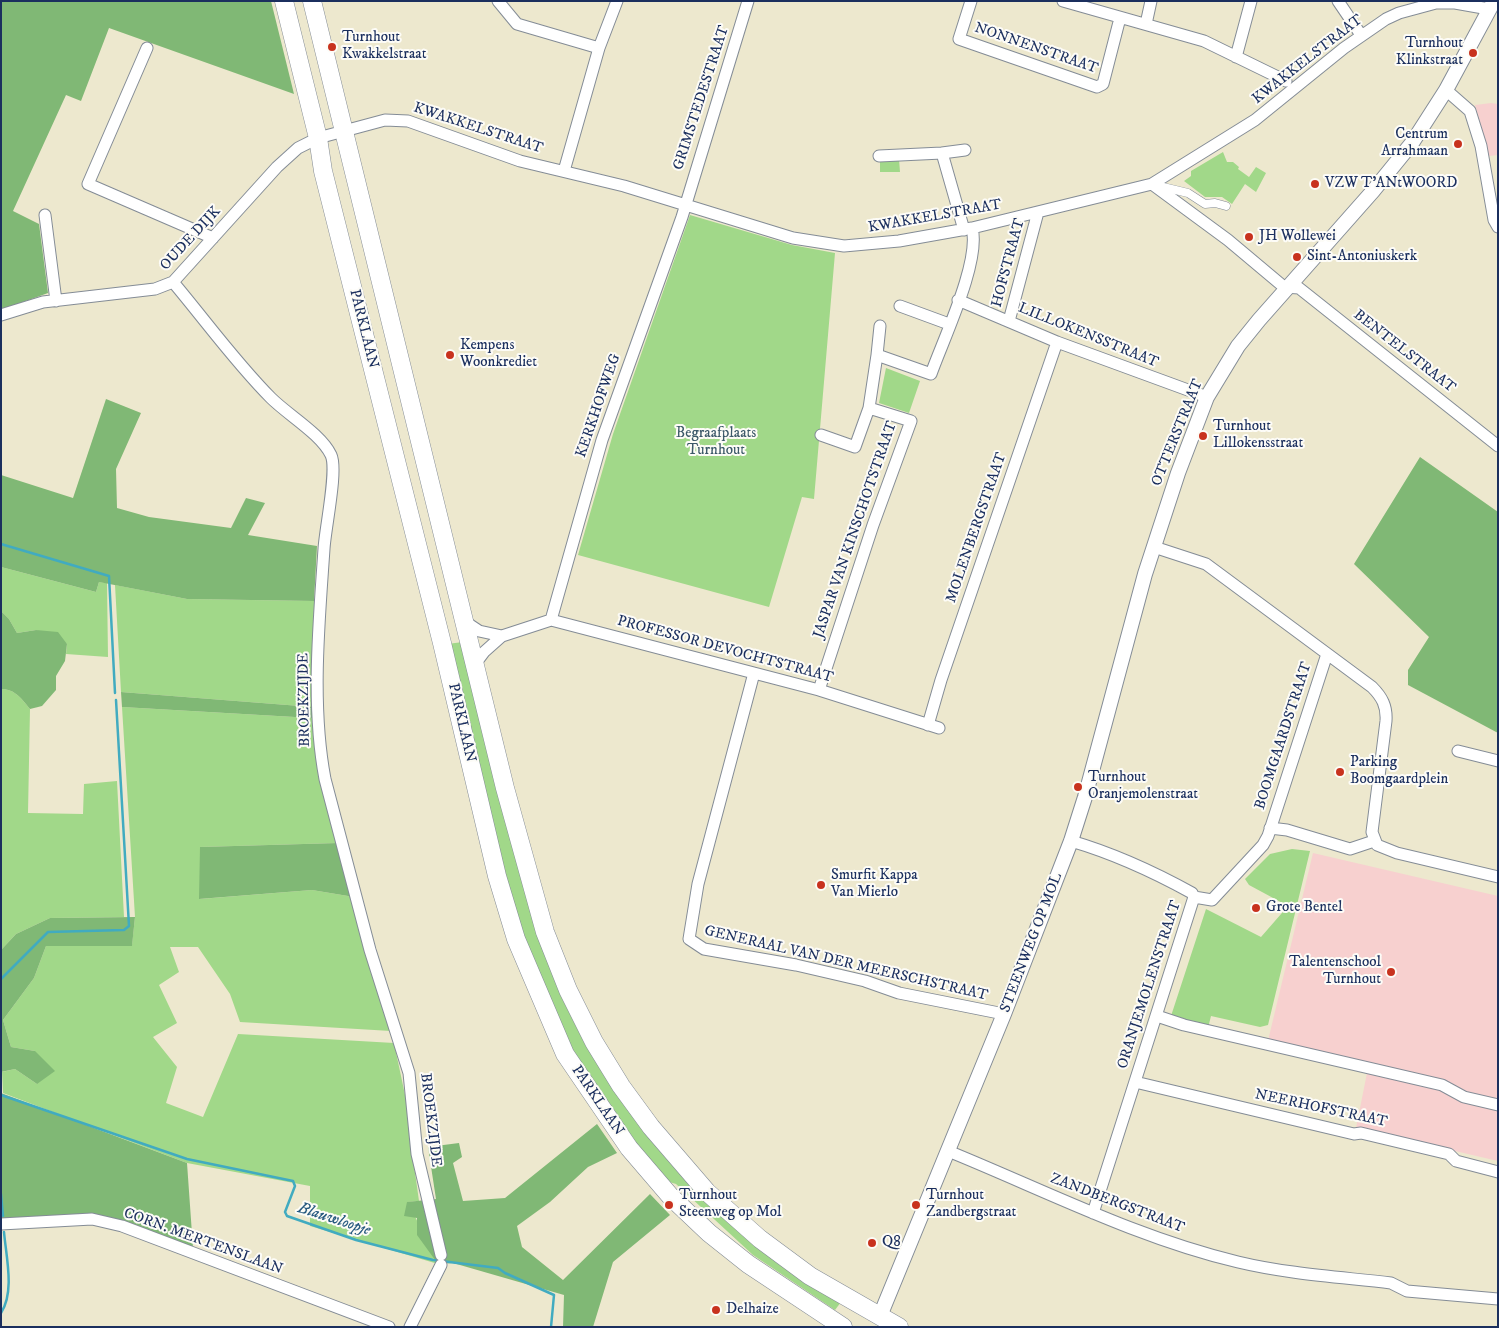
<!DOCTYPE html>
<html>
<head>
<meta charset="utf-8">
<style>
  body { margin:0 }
  #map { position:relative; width:1499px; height:1328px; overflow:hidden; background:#ede8ce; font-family:"IM FELL DW Pica",serif }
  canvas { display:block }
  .frame { position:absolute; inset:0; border:2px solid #1b2f5e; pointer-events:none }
</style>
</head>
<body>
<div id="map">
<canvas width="1499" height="1328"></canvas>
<div class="frame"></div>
</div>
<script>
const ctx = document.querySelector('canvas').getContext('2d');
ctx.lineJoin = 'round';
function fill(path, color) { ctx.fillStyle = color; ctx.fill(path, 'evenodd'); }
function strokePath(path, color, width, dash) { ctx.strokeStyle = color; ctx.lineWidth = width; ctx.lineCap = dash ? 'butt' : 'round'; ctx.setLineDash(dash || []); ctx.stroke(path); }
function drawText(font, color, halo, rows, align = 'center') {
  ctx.font = font + ' "IM FELL DW Pica",serif'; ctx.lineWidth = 4; ctx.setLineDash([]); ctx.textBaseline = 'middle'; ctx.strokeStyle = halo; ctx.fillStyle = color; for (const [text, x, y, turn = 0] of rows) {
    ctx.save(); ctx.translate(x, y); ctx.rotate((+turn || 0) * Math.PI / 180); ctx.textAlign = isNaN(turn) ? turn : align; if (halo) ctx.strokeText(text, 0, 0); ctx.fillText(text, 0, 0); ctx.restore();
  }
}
const built = new Path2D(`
  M 1491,103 L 1498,104 L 1498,155 L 1489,156 L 1475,105 Z
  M 1313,853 L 1498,896 L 1498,1161 L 1356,1128 L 1367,1073 L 1266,1049 Z`);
const green = new Path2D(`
  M 1223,152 L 1227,162 L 1233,162 L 1239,167 L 1238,169 L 1249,177 L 1256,167 L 1266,173 L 1256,192 L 1245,184 L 1232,204 L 1222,197 L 1205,197 L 1184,181 L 1191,176 L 1191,171 Z
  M 899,159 L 900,172 L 880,172 L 880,160 Z
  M 690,215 L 792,245 L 835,253 L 814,499 L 802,497 L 769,607 L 578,555 L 613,434 Z
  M 886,368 L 920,381 L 909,413 L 879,403 Z
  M 1,567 L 96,592 L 99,582 L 107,583 L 108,657 L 66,654 L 67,644 L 36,630 L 17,633 L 9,619 L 1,611 Z
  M 115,585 L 187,599 L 314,601 L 313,707 L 121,692 Z
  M 463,642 L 554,977 L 692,1184 L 841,1302 L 835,1310 L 753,1255 L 676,1184 L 666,1181 L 634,1142 L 585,1072 L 558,1024 L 523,942 L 447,644 Z
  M 1,689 C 15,689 22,699 30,709 L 28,813 L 83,814 L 84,784 L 117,781 L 124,917 L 50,918 L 16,934 L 1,950 Z
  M 122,707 L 312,718 L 316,757 L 338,843 L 200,847 L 200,899 L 312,890 L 354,897 L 391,1031 L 240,1022 L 230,994 L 198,947 L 170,947 L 179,972 L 159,985 L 177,1023 L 153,1037 L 177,1067 L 166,1103 L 203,1117 L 238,1034 L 394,1043 L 408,1109 L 412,1151 L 419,1201 L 408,1202 L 438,1264 L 310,1226 L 310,1186 L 187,1163 L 3,1093 L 2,1072 L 15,1069 L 37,1084 L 35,1051 L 11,1047 L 3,1020 L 34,978 L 46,946 L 132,945 L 135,917 Z
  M 1292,849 L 1310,851 L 1268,1025 L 1260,1027 L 1211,1016 L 1208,1028 L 1171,1016 L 1206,909 L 1261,937 L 1288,906 L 1249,885 L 1245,879 L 1270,854 Z`);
const forest = new Path2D(`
  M 1,1 L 271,1 L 294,94 L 109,28 L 81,101 L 66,95 L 13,211 L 39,224 L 48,293 L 1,310 Z
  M 106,399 L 141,413 L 116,469 L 117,508 L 149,517 L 231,528 L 246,498 L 265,503 L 248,535 L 317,546 L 314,601 L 187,599 L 99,582 L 96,592 L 1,567 L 1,475 L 73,498 Z
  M 1420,457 L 1498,512 L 1498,733 L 1408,685 L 1408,670 L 1429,637 L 1354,564 Z
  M 1,611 L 9,619 L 17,633 L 36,630 L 58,632 L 67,644 L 65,661 L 56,676 L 56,690 L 42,706 L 30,709 C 22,699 15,689 1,689 Z
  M 121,692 L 313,707 L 312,718 L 122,707 Z
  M 338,843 L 354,897 L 312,890 L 199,899 L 200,847 Z
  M 135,917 L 132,946 L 46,946 L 34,978 L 3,1020 L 11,1047 L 35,1051 L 55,1071 L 37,1084 L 15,1069 L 1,1072 L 1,950 L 16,934 L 50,918 Z
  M 1,1093 L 187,1163 L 193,1248 L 124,1222 L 1,1219 Z
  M 597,1124 L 617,1153 L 588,1167 L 550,1202 L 517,1226 L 522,1247 L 563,1280 L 650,1194 L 670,1215 L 613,1262 L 593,1327 L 563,1327 L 564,1295 L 453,1263 L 438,1264 L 417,1235 L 417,1218 L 404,1216 L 407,1202 L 436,1199 L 428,1147 L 459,1143 L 462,1157 L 453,1163 L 463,1201 L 505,1198 Z`);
const stream = new Path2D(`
  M 1,544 L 109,576 L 115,693
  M 1,979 L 48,932 L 124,930 L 129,926 L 116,700
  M 1,1095 L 187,1159 L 293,1181 L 295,1186 L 285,1212 L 287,1216 L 356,1240 L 433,1260 L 498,1268 L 505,1273 L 554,1295 L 551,1327
  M 1,1194 L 3,1216
  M 1,1313 C 15,1292 6,1256 4,1232`);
const pedestrian = new Path2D(`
  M 1159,186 L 1188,193 L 1205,204 L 1215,203 L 1226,206`);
const minor = new Path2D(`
  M 498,1 L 517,24 L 599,48
  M 971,1 L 959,39 L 1097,87 L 1103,84 L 1120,18
  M 1063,1 L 1204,41 L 1286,81
  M 1338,1 L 1361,35
  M 1146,24 L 1151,1
  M 147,48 L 88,184 L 213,238
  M 1236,57 L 1251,1
  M 1446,90 L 1470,111 L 1481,146 L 1494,220 L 1498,227
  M 942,153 L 965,150
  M 879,156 L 942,153 L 964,230
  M 564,171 L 599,48 L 617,1
  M 1152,184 L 1228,240 L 1284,287 L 1299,288 L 1498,446
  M 45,215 L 56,301
  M 173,282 C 205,320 236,363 271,398 C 288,415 321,434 331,455 C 338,470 325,529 324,549 C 319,623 311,705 325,779 L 370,950 L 409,1073 L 417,1154 L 441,1255
  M 958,300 L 1057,342 L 1207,397
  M 900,306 L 949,324
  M 1,315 L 43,302 L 155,289 L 173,282 L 277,167 L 298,148 L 318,138 L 385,120 L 408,121 L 520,161 L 624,186 L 793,238 L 844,246 L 899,241 L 972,228 L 1152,184 L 1255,120 L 1344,48 L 1386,19 L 1399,13 L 1436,3 L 1455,3 L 1489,9
  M 1009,321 L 1038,212
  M 880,326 L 877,355 L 931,374 C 943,340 981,261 972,228
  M 821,435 L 855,447 L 869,408
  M 1154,547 L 1206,564 L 1372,687 C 1382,697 1387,706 1386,721 L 1372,832 L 1377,845 L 1397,853 L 1498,877
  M 551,620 L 602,440 L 682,217 L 748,1
  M 464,621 L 479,631 L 502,636 L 551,620 L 819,690 L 939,728
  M 475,664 L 484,652 L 502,636
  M 754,673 L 698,884 L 689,939 L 704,949 L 796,965 L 865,981 L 899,993 L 1004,1014
  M 819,690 L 873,525 L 911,421 L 869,408 L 877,355
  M 928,725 L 941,680 L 1057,342
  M 1458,751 L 1498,761
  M 1270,828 L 1287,830 L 1350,849 L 1374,841
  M 1071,841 C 1112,853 1154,872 1192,893 L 1194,897
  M 1194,897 L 1212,900 L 1263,845 L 1268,836 L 1327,654
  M 1157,1016 L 1184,1025 L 1442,1085 L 1464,1097 L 1498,1105
  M 1135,1082 L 1354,1134 L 1361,1133 L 1449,1154 L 1456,1161 L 1498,1172
  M 948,1151 C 1044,1190 1137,1238 1238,1262 C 1288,1274 1340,1277 1391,1283 L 1407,1291 L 1498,1299
  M 1093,1213 L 1194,897
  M 1,1224 L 92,1219 L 122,1226 L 389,1327
  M 410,1327 L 441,1265`);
const tertiary = new Path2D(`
  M 880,1316 L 1004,1014 L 1071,841 L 1085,797 L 1145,574 L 1178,473 L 1207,397 L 1238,346 L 1259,320 L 1373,191 L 1412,143 L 1446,90 L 1494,1`);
const primary = new Path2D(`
  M 284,1 L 318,138 L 323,171 L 442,643 L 497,876 L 516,939 L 565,1054 L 629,1148 L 671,1197 L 709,1233 L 748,1264 L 843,1327
  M 312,1 L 505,788 L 545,932 L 568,990 L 594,1042 L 621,1086 L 651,1127 L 707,1192 L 760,1239 L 810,1276 L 899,1327`);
const markers = [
  [332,47,5,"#c8321e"],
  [1473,53,5,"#c8321e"],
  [1458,144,5,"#c8321e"],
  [1315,184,5,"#c8321e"],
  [1249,237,5,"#c8321e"],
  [1297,257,5,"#c8321e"],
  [450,355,5,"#c8321e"],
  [1203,436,5,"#c8321e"],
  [1340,772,5,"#c8321e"],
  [1078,787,5,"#c8321e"],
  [821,885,5,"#c8321e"],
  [1256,908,5,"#c8321e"],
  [1391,972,5,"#c8321e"],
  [669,1205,5,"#c8321e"],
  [916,1205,5,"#c8321e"],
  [872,1243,5,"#c8321e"],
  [716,1310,5,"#c8321e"]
];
const poiNames = [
  ["Turnhout",342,38],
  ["Kwakkelstraat",342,55],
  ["Turnhout",1463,44,"right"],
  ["Klinkstraat",1463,61,"right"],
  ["Centrum",1448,135,"right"],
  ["Arrahmaan",1448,152,"right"],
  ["VZW T'ANtWOORD",1325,184],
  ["JH Wollewei",1259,237],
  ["Sint-Antoniuskerk",1307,257],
  ["Kempens",460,346],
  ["Woonkrediet",460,363],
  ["Turnhout",1213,427],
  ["Lillokensstraat",1213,444],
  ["Parking",1350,763],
  ["Boomgaardplein",1350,780],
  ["Turnhout",1088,778],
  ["Oranjemolenstraat",1088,795],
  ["Smurfit Kappa",831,876],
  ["Van Mierlo",831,893],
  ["Grote Bentel",1266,908],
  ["Talentenschool",1381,963,"right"],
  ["Turnhout",1381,980,"right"],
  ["Turnhout",679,1196],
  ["Steenweg op Mol",679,1213],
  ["Turnhout",926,1196],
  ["Zandbergstraat",926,1213],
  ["Q8",882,1243],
  ["Delhaize",726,1310]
];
const streetNames = [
  ["NONNENSTRAAT",1036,49,19],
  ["KWAKKELSTRAAT",1308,60,-38],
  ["GRIMSTEDESTRAAT",702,98,-72],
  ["KWAKKELSTRAAT",478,129,18],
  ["KWAKKELSTRAAT",935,217,-10],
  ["OUDE DIJK",191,239,-47],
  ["HOFSTRAAT",1009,263,-75],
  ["PARKLAAN",363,329,76],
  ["LILLOKENSSTRAAT",1088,336,22],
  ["BENTELSTRAAT",1404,352,38],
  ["KERKHOFWEG",599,406,-71],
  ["OTTERSTRAAT",1178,433,-68],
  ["MOLENBERGSTRAAT",977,528,-71],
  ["JASPAR VAN KINSCHOTSTRAAT",856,530,-71],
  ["PROFESSOR DEVOCHTSTRAAT",725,650,15],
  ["BROEKZIJDE",305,700,-91],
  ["PARKLAAN",461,723,77],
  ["BOOMGAARDSTRAAT",1284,736,-72],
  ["STEENWEG OP MOL",1032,943,-69],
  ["GENERAAL VAN DER MEERSCHSTRAAT",846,964,13],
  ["ORANJEMOLENSTRAAT",1150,985,-72],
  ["PARKLAAN",597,1101,56],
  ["NEERHOFSTRAAT",1321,1109,12],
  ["BROEKZIJDE",430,1120,83],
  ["ZANDBERGSTRAAT",1117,1204,21],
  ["CORN. MERTENSLAAN",203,1242,20]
];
const parkNames = [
  ["Begraafplaats",716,434],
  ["Turnhout",716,451]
];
const waterNames = [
  ["Blauwloopje",334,1220,18]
];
fill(built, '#f7d0cf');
fill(green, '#a1d889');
fill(forest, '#80b875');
strokePath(stream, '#41abc0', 2.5);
strokePath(pedestrian, '#848c96', 9);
strokePath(minor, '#848c96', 13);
strokePath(tertiary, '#848c96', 16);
strokePath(primary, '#848c96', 19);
strokePath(pedestrian, '#fff', 8);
strokePath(minor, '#fff', 11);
strokePath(tertiary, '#fff', 14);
strokePath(primary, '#fff', 18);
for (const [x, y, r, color] of markers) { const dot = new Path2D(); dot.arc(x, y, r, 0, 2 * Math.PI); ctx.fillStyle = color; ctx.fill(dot); strokePath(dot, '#fdfcf7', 2); }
drawText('15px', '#1b2f5e', '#fdfcf7', poiNames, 'left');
drawText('15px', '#1b2f5e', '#fdfcf7', streetNames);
drawText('15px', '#3c5969', '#fdfcf7', parkNames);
drawText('italic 16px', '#285a80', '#fdfcf7', waterNames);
</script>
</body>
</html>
